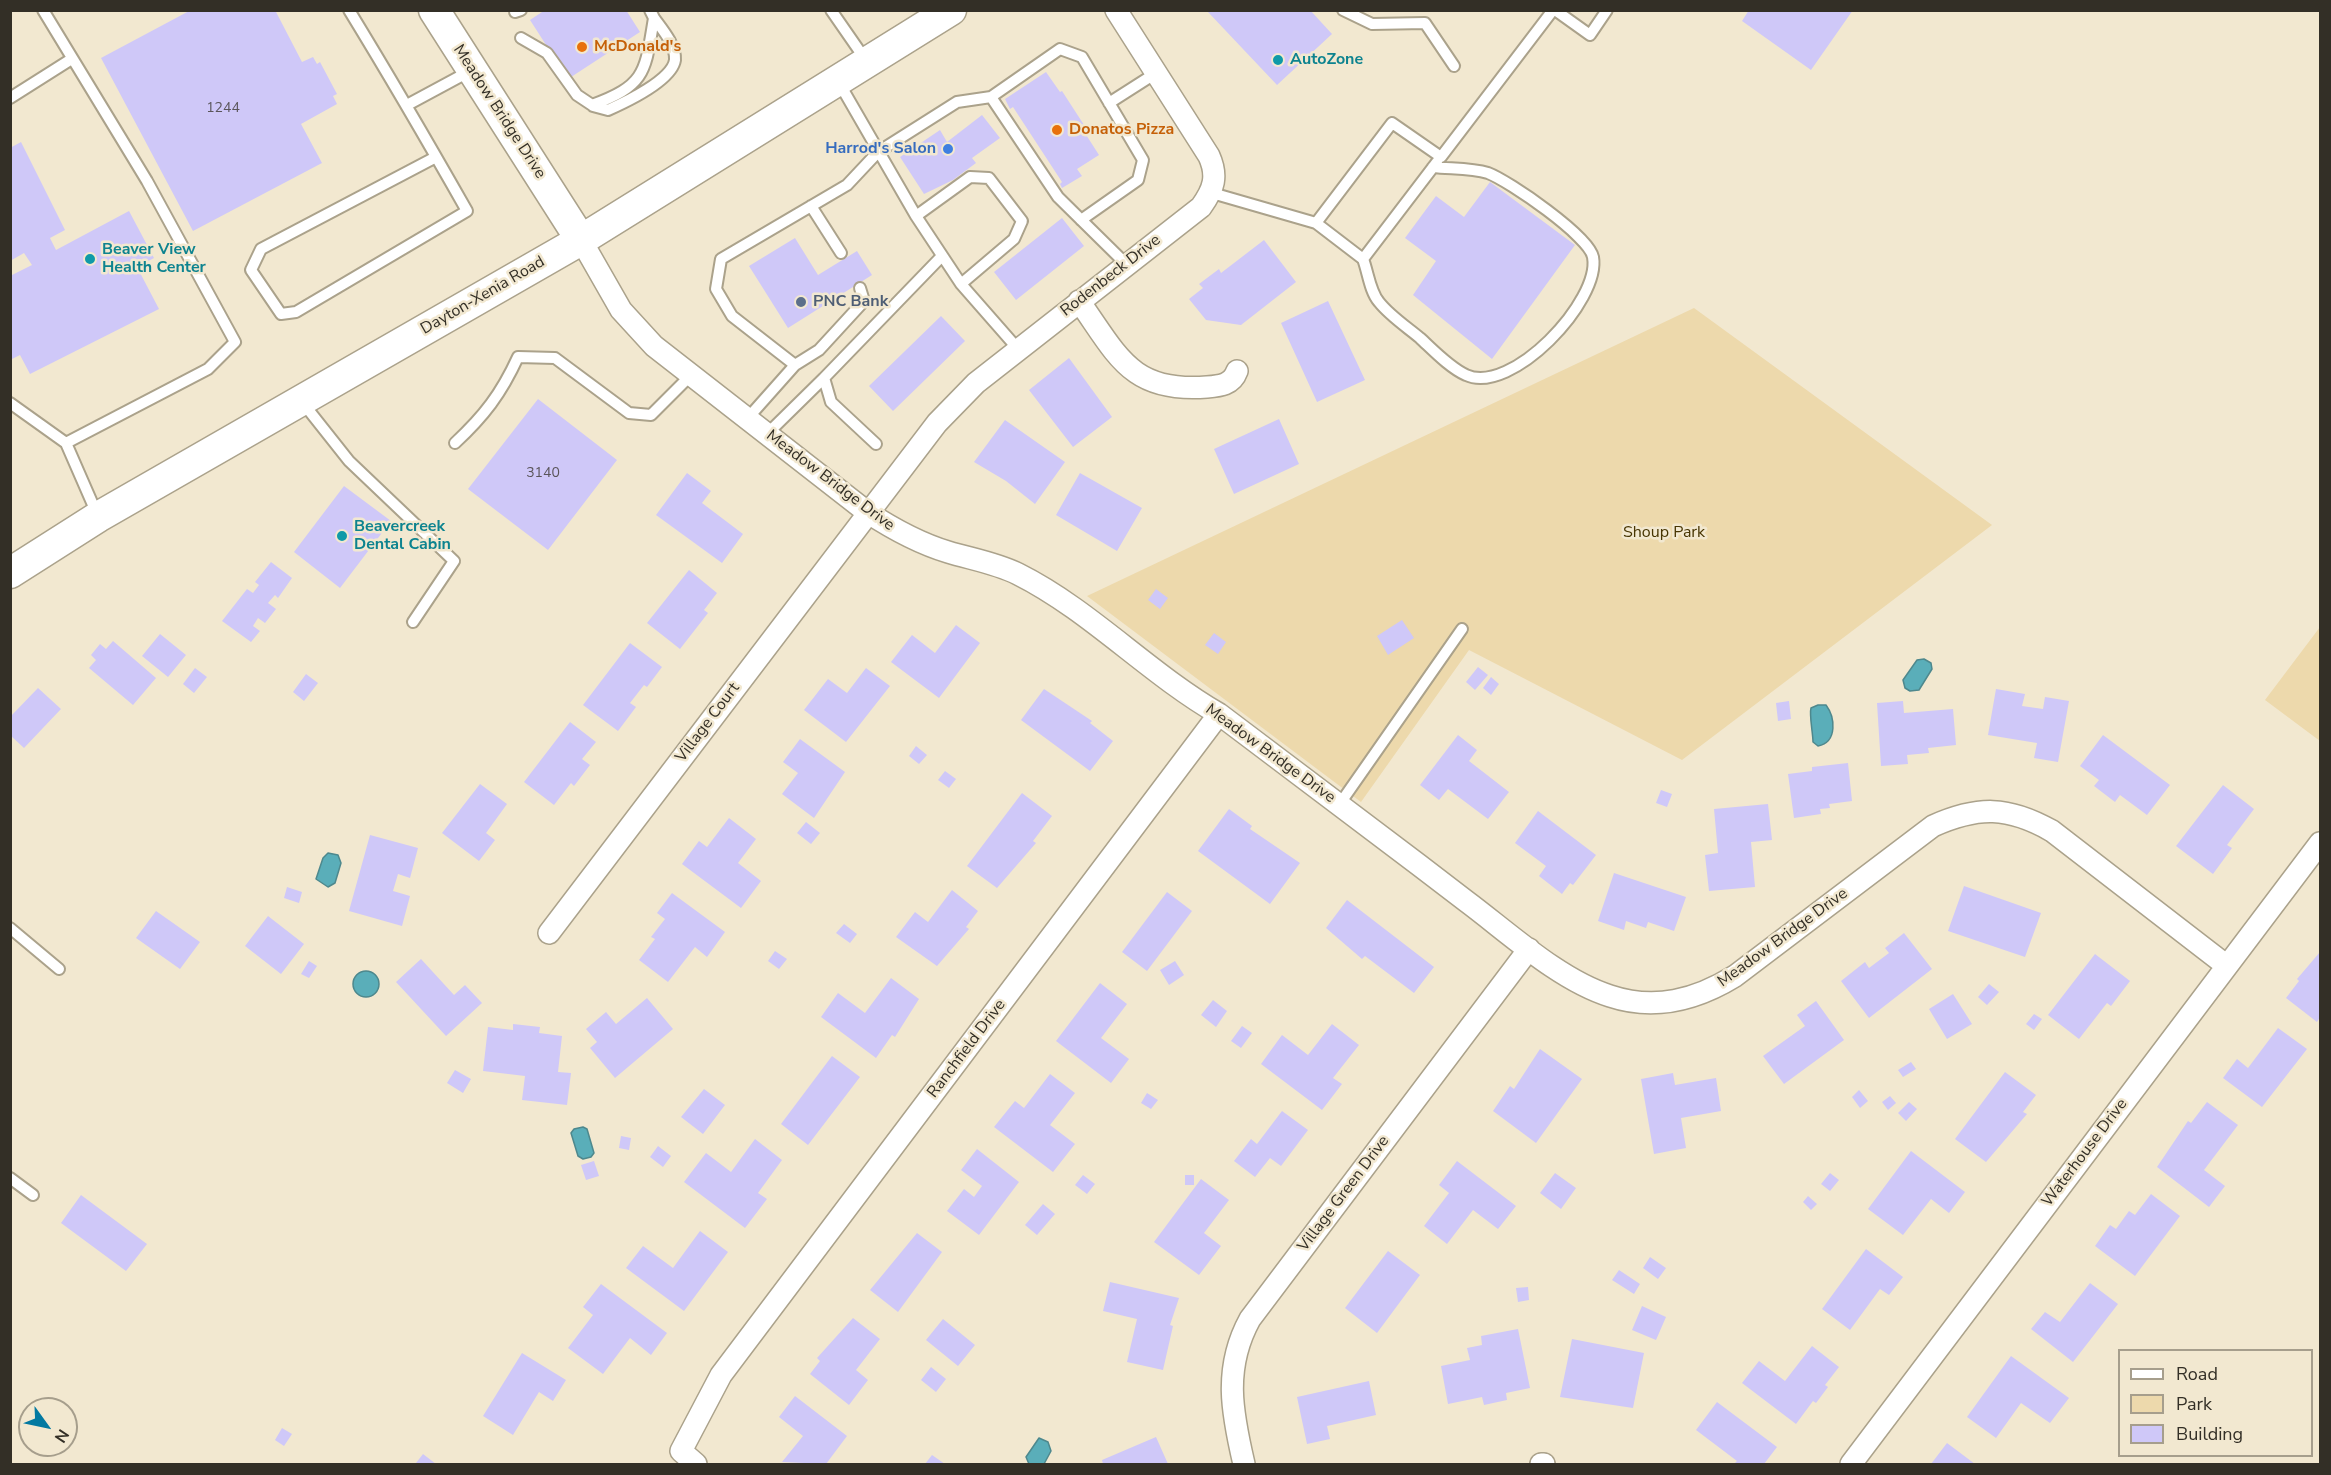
<!DOCTYPE html>
<html>
<head>
<meta charset="utf-8">
<style>
  body { margin:0 }
  #map { position:relative; width:2331px; height:1475px; overflow:hidden; background:#f2e8d0; font-family:"Nunito Sans",sans-serif }
  canvas { display:block }
  .frame { position:absolute; inset:0; border:12px solid #332f26; pointer-events:none }
  .legend { position:absolute; left:2118px; top:1349px; width:195px; height:108px; box-sizing:border-box; background:#f2e8d0; border:2px solid #a69e8c; margin:0; padding:8px 10px; list-style:none; font-size:18px; color:#332f26 }
  .legend li { display:flex; align-items:center; gap:12px; height:30px }
  .legend b { width:30px; border:2px solid #a69e8c }
  .north { position:absolute; left:18px; top:1397px; width:60px; height:60px; box-sizing:border-box; background:#f2e8d0; border:2px solid #a69e8c; border-radius:50%; rotate:123deg; font-size:16px; font-weight:700; line-height:24px; text-align:center; color:#332f26 }
  .north::after { content:''; display:block; margin:auto; width:21px; height:27px; background:#0379a1; clip-path:polygon(50% 0,100% 100%,50% 72%,0 100%) }
</style>
</head>
<body>
<div id="map">
<canvas width="2331" height="1475"></canvas>
<div class="frame"></div>
<ul class="legend">
<li><b style="height:8px;background:#fff"></b>Road</li>
<li><b style="height:16px;background:#edd9ac"></b>Park</li>
<li><b style="height:16px;background:#cfc8f8"></b>Building</li>
</ul>
<div class="north">N</div>
</div>
<script>
const ctx = document.querySelector('canvas').getContext('2d');
ctx.lineJoin = 'round';
function fill(path, color) { ctx.fillStyle = color; ctx.fill(path, 'evenodd'); }
function strokePath(path, color, width, dash) { ctx.strokeStyle = color; ctx.lineWidth = width; ctx.lineCap = dash ? 'butt' : 'round'; ctx.setLineDash(dash || []); ctx.stroke(path); }
function drawText(font, color, halo, rows, align = 'center') {
  ctx.font = font + ' "Nunito Sans",sans-serif'; ctx.lineWidth = 5; ctx.setLineDash([]); ctx.textBaseline = 'middle'; ctx.strokeStyle = halo; ctx.fillStyle = color; for (const [text, x, y, turn = 0] of rows) {
    ctx.save(); ctx.translate(x, y); ctx.rotate((+turn || 0) * Math.PI / 180); ctx.textAlign = isNaN(turn) ? turn : align; if (halo) ctx.strokeText(text, 0, 0); ctx.fillText(text, 0, 0); ctx.restore();
  }
}
const green = new Path2D(`
  M 1694,308 L 1992,525 L 1682,760 L 1469,650 L 1361,802 L 1087,596 Z
  M 2320,627 L 2320,741 L 2265,700 Z`);
const water = new Path2D(`
  M 1924,659 L 1931,663 L 1932,669 L 1919,690 L 1910,691 L 1905,688 L 1903,680 L 1917,660 Z
  M 1818,705 L 1826,705 C 1835,717 1838,742 1818,746 L 1813,742 C 1813,733 1809,715 1811,708 Z
  M 328,853 L 338,855 L 341,863 L 335,883 L 328,887 L 316,879 L 323,858 Z
  M353 984a13 13 0 1 1 26 0a13 13 0 1 1-26 0Z
  M 583,1127 L 587,1129 L 594,1153 L 591,1157 L 583,1159 L 578,1156 L 571,1133 L 574,1129 Z
  M 1039,1438 L 1048,1442 L 1051,1451 L 1044,1464 L 1029,1464 L 1026,1457 Z`);
const building = new Path2D(`
  M 191,10 L 275,10 L 302,62 L 313,57 L 317,64 L 320,62 L 337,94 L 333,96 L 337,104 L 301,124 L 322,163 L 193,231 L 101,58 Z
  M 545,10 L 626,10 L 640,32 L 568,79 L 530,20 Z
  M 1210,10 L 1310,10 L 1332,34 L 1277,85 L 1208,12 Z
  M 1749,10 L 1853,10 L 1811,70 L 1742,21 Z
  M 1046,72 L 1060,92 L 1062,91 L 1086,128 L 1083,130 L 1099,155 L 1077,169 L 1082,176 L 1062,188 L 1060,184 L 1062,182 L 1013,107 L 1010,109 L 1005,99 Z
  M 982,115 L 1000,138 L 972,158 L 976,163 L 953,180 L 924,194 L 900,157 L 940,130 L 947,142 Z
  M 21,142 L 65,230 L 50,238 L 56,250 L 129,211 L 154,258 L 137,267 L 159,309 L 30,374 L 20,355 L 10,360 L 10,276 L 32,265 L 24,253 L 10,261 L 10,148 Z
  M 1490,182 L 1575,245 L 1492,359 L 1413,295 L 1436,261 L 1405,238 L 1436,196 L 1464,217 Z
  M 1062,218 L 1084,246 L 1016,300 L 994,272 Z
  M 795,238 L 818,275 L 857,251 L 872,275 L 788,328 L 749,266 Z
  M 1264,240 L 1296,282 L 1241,325 L 1206,320 L 1189,299 L 1203,288 L 1199,284 L 1219,269 L 1221,273 Z
  M 1328,301 L 1365,380 L 1317,402 L 1281,323 Z
  M 941,316 L 965,341 L 893,411 L 869,386 Z
  M 1069,358 L 1112,417 L 1073,447 L 1029,390 Z
  M 538,399 L 617,460 L 548,550 L 468,489 Z
  M 1279,419 L 1299,464 L 1234,494 L 1214,449 Z
  M 1005,420 L 1065,462 L 1035,504 L 1006,481 L 974,462 Z
  M 687,473 L 711,491 L 702,503 L 743,534 L 722,563 L 656,515 Z
  M 1080,473 L 1142,508 L 1117,551 L 1056,515 Z
  M 344,486 L 391,521 L 340,588 L 294,552 Z
  M 271,562 L 292,578 L 278,598 L 275,595 L 268,603 L 276,609 L 265,623 L 258,618 L 253,626 L 260,631 L 251,642 L 222,621 L 247,589 L 253,593 L 259,585 L 255,582 Z
  M 689,570 L 717,593 L 704,610 L 708,613 L 680,649 L 647,623 Z
  M 1156,589 L 1168,598 L 1160,609 L 1148,600 Z
  M 1402,620 L 1414,638 L 1388,655 L 1377,636 Z
  M 956,625 L 980,643 L 939,698 L 891,662 L 912,635 L 935,653 Z
  M 1214,633 L 1226,642 L 1218,654 L 1205,645 Z
  M 160,634 L 186,655 L 168,677 L 142,656 Z
  M 113,641 L 156,678 L 133,705 L 89,668 L 96,660 L 91,655 L 100,644 L 106,649 Z
  M 630,643 L 662,667 L 647,687 L 644,685 L 630,703 L 636,707 L 618,731 L 583,705 Z
  M 1478,667 L 1488,675 L 1475,690 L 1466,682 Z
  M 195,668 L 207,677 L 194,693 L 183,684 Z
  M 866,668 L 890,686 L 846,742 L 804,710 L 828,679 L 847,693 Z
  M 306,674 L 318,683 L 304,701 L 293,692 Z
  M 1491,677 L 1499,684 L 1491,695 L 1483,688 Z
  M 38,688 L 61,709 L 24,748 L 10,735 L 10,717 Z
  M 1044,689 L 1092,721 L 1090,723 L 1113,741 L 1090,771 L 1021,720 Z
  M 1996,689 L 2025,694 L 2022,706 L 2043,709 L 2045,697 L 2069,701 L 2058,762 L 2034,758 L 2037,743 L 1988,735 Z
  M 1789,701 L 1791,719 L 1778,721 L 1776,703 Z
  M 1903,701 L 1904,713 L 1953,709 L 1956,745 L 1928,748 L 1929,753 L 1907,755 L 1908,764 L 1881,766 L 1877,703 Z
  M 570,722 L 596,742 L 582,759 L 590,765 L 574,786 L 571,783 L 554,805 L 524,782 Z
  M 1458,735 L 1477,750 L 1469,761 L 1509,792 L 1488,819 L 1448,789 L 1439,800 L 1420,785 Z
  M 2103,735 L 2170,785 L 2147,815 L 2120,795 L 2115,802 L 2094,786 L 2099,780 L 2080,766 Z
  M 800,739 L 845,772 L 814,818 L 782,794 L 798,773 L 783,762 Z
  M 916,746 L 927,755 L 919,764 L 909,756 Z
  M 1848,763 L 1852,801 L 1829,804 L 1830,808 L 1820,809 L 1821,814 L 1794,818 L 1788,774 L 1812,771 L 1812,767 Z
  M 945,771 L 956,779 L 949,788 L 938,780 Z
  M 480,784 L 507,804 L 486,833 L 495,840 L 479,861 L 442,833 Z
  M 2223,785 L 2254,809 L 2227,845 L 2232,848 L 2213,874 L 2176,846 Z
  M 1661,790 L 1672,794 L 1667,807 L 1656,803 Z
  M 1022,793 L 1052,816 L 1033,841 L 1036,843 L 997,888 L 967,866 Z
  M 1768,804 L 1772,840 L 1751,842 L 1755,887 L 1709,891 L 1705,855 L 1718,853 L 1714,809 Z
  M 1229,809 L 1252,826 L 1250,829 L 1300,863 L 1270,904 L 1198,851 Z
  M 1538,811 L 1596,855 L 1573,885 L 1570,883 L 1562,894 L 1539,876 L 1546,866 L 1515,843 Z
  M 729,818 L 756,839 L 738,863 L 761,881 L 741,908 L 682,864 L 699,841 L 707,847 Z
  M 806,822 L 820,833 L 811,844 L 797,833 Z
  M 370,835 L 418,848 L 410,878 L 398,874 L 393,891 L 410,896 L 402,926 L 349,911 Z
  M 1614,873 L 1686,897 L 1674,931 L 1648,922 L 1646,928 L 1626,921 L 1624,930 L 1598,921 Z
  M 1964,886 L 2041,913 L 2025,957 L 1948,931 Z
  M 287,887 L 302,892 L 299,903 L 284,898 Z
  M 952,890 L 978,911 L 966,927 L 969,929 L 937,966 L 896,937 L 915,912 L 928,922 Z
  M 1167,892 L 1192,911 L 1147,971 L 1122,952 Z
  M 672,893 L 725,932 L 707,957 L 695,947 L 668,982 L 639,960 L 655,939 L 651,937 L 665,919 L 657,913 Z
  M 1347,900 L 1434,967 L 1414,993 L 1365,956 L 1362,959 L 1326,928 Z
  M 156,911 L 200,942 L 180,969 L 136,938 Z
  M 268,916 L 304,944 L 281,974 L 245,946 Z
  M 844,924 L 857,934 L 850,943 L 836,933 Z
  M 1904,933 L 1932,969 L 1869,1018 L 1841,981 L 1865,962 L 1869,968 L 1889,953 L 1885,948 Z
  M 775,951 L 787,959 L 779,969 L 768,961 Z
  M 2320,952 L 2320,1017 L 2317,1022 L 2286,998 L 2299,981 L 2297,979 Z
  M 2095,954 L 2130,981 L 2111,1006 L 2107,1003 L 2079,1039 L 2048,1015 Z
  M 421,959 L 454,995 L 465,985 L 482,1003 L 446,1036 L 396,982 Z
  M 309,961 L 317,966 L 309,978 L 301,974 Z
  M 1175,961 L 1184,975 L 1169,985 L 1160,970 Z
  M 891,978 L 919,999 L 895,1037 L 892,1035 L 876,1058 L 821,1017 L 838,993 L 865,1013 Z
  M 1100,983 L 1127,1004 L 1101,1038 L 1129,1059 L 1111,1083 L 1056,1041 Z
  M 1989,984 L 1999,992 L 1987,1005 L 1978,997 Z
  M 1953,994 L 1972,1024 L 1947,1039 L 1929,1009 Z
  M 647,998 L 673,1029 L 615,1078 L 590,1048 L 597,1042 L 586,1029 L 606,1012 L 616,1024 Z
  M 1213,1000 L 1227,1011 L 1216,1027 L 1201,1015 Z
  M 1816,1001 L 1844,1040 L 1784,1084 L 1763,1056 L 1805,1026 L 1797,1015 Z
  M 2034,1014 L 2042,1019 L 2034,1030 L 2026,1024 Z
  M 513,1024 L 540,1027 L 539,1033 L 562,1036 L 558,1072 L 571,1073 L 567,1105 L 522,1100 L 525,1076 L 483,1071 L 488,1027 L 513,1030 Z
  M 1332,1024 L 1359,1045 L 1333,1078 L 1342,1084 L 1322,1110 L 1261,1064 L 1282,1035 L 1308,1055 Z
  M 1242,1026 L 1252,1033 L 1241,1048 L 1231,1041 Z
  M 2278,1028 L 2307,1049 L 2262,1107 L 2223,1078 L 2237,1059 L 2248,1068 Z
  M 1540,1049 L 1582,1079 L 1536,1143 L 1493,1111 L 1510,1086 L 1514,1089 Z
  M 832,1056 L 860,1077 L 808,1145 L 781,1124 Z
  M 1911,1062 L 1916,1069 L 1903,1077 L 1898,1070 Z
  M 455,1070 L 471,1079 L 463,1093 L 447,1083 Z
  M 2005,1072 L 2036,1095 L 2023,1112 L 2027,1114 L 1986,1162 L 1955,1139 Z
  M 1673,1073 L 1675,1085 L 1716,1078 L 1721,1111 L 1681,1118 L 1686,1148 L 1654,1154 L 1641,1079 Z
  M 1050,1074 L 1075,1093 L 1050,1125 L 1075,1144 L 1053,1172 L 994,1127 L 1015,1101 L 1024,1108 Z
  M 704,1089 L 725,1105 L 703,1134 L 681,1117 Z
  M 1859,1090 L 1868,1101 L 1860,1108 L 1852,1097 Z
  M 1147,1093 L 1158,1100 L 1151,1109 L 1141,1103 Z
  M 1890,1096 L 1896,1103 L 1888,1110 L 1882,1102 Z
  M 1909,1102 L 1917,1109 L 1906,1121 L 1898,1113 Z
  M 2207,1102 L 2238,1125 L 2204,1170 L 2225,1186 L 2209,1207 L 2157,1167 L 2188,1121 L 2191,1123 Z
  M 1282,1111 L 1308,1130 L 1281,1166 L 1270,1158 L 1255,1177 L 1234,1161 L 1251,1139 L 1257,1144 Z
  M 621,1136 L 631,1138 L 629,1150 L 619,1148 Z
  M 755,1139 L 782,1160 L 758,1193 L 767,1199 L 745,1228 L 684,1182 L 706,1153 L 731,1172 Z
  M 658,1146 L 671,1156 L 663,1167 L 650,1157 Z
  M 977,1149 L 1019,1182 L 979,1235 L 947,1211 L 964,1189 L 974,1197 L 982,1186 L 961,1170 Z
  M 1911,1151 L 1965,1192 L 1949,1213 L 1931,1199 L 1903,1235 L 1868,1209 Z
  M 594,1161 L 599,1176 L 586,1180 L 581,1165 Z
  M 1457,1161 L 1516,1206 L 1498,1229 L 1473,1210 L 1447,1244 L 1424,1226 L 1449,1193 L 1439,1185 Z
  M 1555,1173 L 1576,1188 L 1561,1209 L 1540,1193 Z
  M 1830,1173 L 1839,1180 L 1830,1191 L 1821,1184 Z
  M 1083,1175 L 1095,1184 L 1087,1194 L 1075,1185 Z
  M 1185,1175 L 1194,1175 L 1194,1185 L 1185,1185 Z
  M 1201,1179 L 1229,1200 L 1204,1233 L 1221,1246 L 1199,1275 L 1154,1242 Z
  M 2151,1194 L 2180,1216 L 2135,1276 L 2095,1246 L 2110,1225 L 2116,1229 L 2129,1211 L 2135,1215 Z
  M 81,1195 L 147,1244 L 126,1271 L 61,1223 Z
  M 1808,1196 L 1817,1204 L 1811,1210 L 1803,1202 Z
  M 1043,1204 L 1055,1214 L 1037,1235 L 1025,1225 Z
  M 700,1231 L 728,1252 L 684,1311 L 626,1268 L 643,1246 L 673,1268 Z
  M 917,1233 L 942,1252 L 898,1312 L 870,1290 Z
  M 1866,1249 L 1903,1277 L 1889,1295 L 1880,1289 L 1850,1330 L 1822,1309 Z
  M 1388,1251 L 1420,1275 L 1377,1333 L 1345,1308 Z
  M 1650,1257 L 1666,1268 L 1658,1279 L 1643,1268 Z
  M 1619,1270 L 1640,1284 L 1634,1294 L 1612,1280 Z
  M 1110,1282 L 1179,1298 L 1170,1325 L 1173,1326 L 1163,1370 L 1127,1362 L 1137,1319 L 1103,1311 Z
  M 2090,1283 L 2118,1304 L 2073,1362 L 2031,1329 L 2045,1312 L 2060,1322 Z
  M 601,1284 L 667,1333 L 651,1355 L 630,1338 L 603,1374 L 568,1348 L 593,1315 L 583,1307 Z
  M 1528,1287 L 1529,1300 L 1518,1302 L 1516,1288 Z
  M 1642,1306 L 1666,1317 L 1656,1340 L 1632,1330 Z
  M 853,1318 L 880,1339 L 856,1370 L 868,1380 L 849,1405 L 810,1374 L 820,1361 L 817,1358 Z
  M 943,1319 L 975,1345 L 958,1366 L 926,1340 Z
  M 1518,1329 L 1530,1388 L 1506,1393 L 1507,1400 L 1484,1405 L 1482,1397 L 1448,1404 L 1441,1366 L 1470,1360 L 1467,1348 L 1482,1345 L 1481,1336 Z
  M 1572,1339 L 1644,1353 L 1633,1408 L 1560,1397 Z
  M 1812,1346 L 1839,1367 L 1825,1385 L 1828,1387 L 1816,1403 L 1813,1401 L 1796,1424 L 1742,1383 L 1759,1361 L 1785,1381 Z
  M 522,1353 L 566,1380 L 553,1401 L 539,1392 L 513,1435 L 483,1416 Z
  M 2011,1356 L 2069,1398 L 2050,1423 L 2021,1403 L 1996,1438 L 1967,1417 Z
  M 931,1367 L 946,1379 L 936,1392 L 921,1380 Z
  M 1369,1381 L 1376,1415 L 1327,1426 L 1330,1439 L 1307,1444 L 1297,1397 Z
  M 795,1396 L 847,1436 L 826,1464 L 782,1462 L 803,1436 L 779,1417 Z
  M 1717,1402 L 1777,1447 L 1764,1464 L 1734,1464 L 1737,1461 L 1696,1430 Z
  M 282,1428 L 292,1434 L 284,1446 L 275,1440 Z
  M 1156,1437 L 1168,1464 L 1103,1464 L 1102,1460 Z
  M 1947,1443 L 1975,1464 L 1931,1464 Z
  M 423,1454 L 436,1464 L 419,1464 L 416,1463 Z
  M 932,1455 L 945,1464 L 925,1464 Z`);
const lane = new Path2D(`
  M 43,10 L 147,181 L 235,342 L 208,369 L 66,443
  M 349,10 C 390,77 429,144 467,211 L 296,312 L 281,314 L 251,270 L 261,249 L 436,157
  M 831,10 L 865,59
  M 1343,10 L 1372,24 L 1425,23 L 1454,66
  M 1555,10 L 1590,35 L 1607,10
  M 515,12 L 521,10
  M 521,38 L 547,53 L 577,95 L 592,105 C 647,85 645,71 654,18 L 650,10
  M 838,81 L 916,216 L 961,284 L 1018,349
  M 991,97 L 1058,197 L 1126,264
  M 10,98 L 70,60
  M 1109,103 L 1156,73
  M 407,105 L 472,70
  M 593,106 L 608,110 C 626,102 672,80 675,60 C 676,45 662,29 654,18
  M 1212,193 L 1316,223 L 1392,123 L 1441,157 L 1553,10
  M 811,206 L 841,253
  M 916,216 L 970,177 L 989,178 L 1022,221 L 1014,239 L 961,284
  M 1316,223 L 1363,259 L 1437,162
  M 1363,259 C 1368,272 1370,292 1379,302 C 1390,316 1407,327 1420,338 C 1433,350 1450,368 1466,375 C 1511,396 1601,301 1593,257 C 1589,236 1509,181 1488,173 C 1471,168 1450,169 1433,167
  M 795,365 L 819,350 L 864,301 L 860,288
  M 10,403 L 66,443 L 97,514
  M 303,403 L 349,461 L 454,561 L 413,622
  M 747,419 L 795,365 L 732,316 L 716,289 L 721,259 L 847,185 L 878,152 L 957,102 L 991,97 L 1060,49 L 1082,57 L 1143,160 L 1138,180 L 1081,220
  M 767,434 L 824,378
  M 455,443 C 484,416 501,394 518,357 L 555,358 L 629,413 L 651,415 L 691,375
  M 876,444 L 831,402 L 824,378 L 942,256
  M 1339,805 L 1462,629
  M 10,928 L 59,969
  M 10,1178 L 33,1195`);
const street = new Path2D(`
  M 581,240 L 621,310 L 654,346 L 867,512 C 893,529 918,543 948,552 C 971,559 996,563 1018,574 C 1090,610 1148,673 1219,714 C 1301,776 1384,838 1466,901 C 1509,933 1559,980 1610,996 C 1655,1011 1696,1000 1735,976 L 1933,826 C 1978,806 2008,806 2052,831 L 2227,966
  M 1079,301 C 1118,356 1131,393 1207,387 C 1220,386 1232,385 1237,371
  M 549,933 L 937,423 L 976,383 L 1201,207 C 1214,189 1218,176 1209,156 L 1116,10
  M 696,1464 L 681,1451 L 721,1375 L 1219,714
  M 1244,1464 C 1232,1413 1223,1368 1250,1319 L 1529,949
  M 1541,1464 L 1544,1464
  M 1851,1464 L 2320,843`);
const secondary = new Path2D(`
  M 434,10 L 581,240
  M 10,573 L 98,517 L 581,240 L 951,10`);
const markers = [
  [582,47,6,"#e8710a"],
  [1278,60,6,"#0f9aa8"],
  [1057,130,6,"#e8710a"],
  [948,149,6,"#3f7fe0"],
  [90,259,6,"#0f9aa8"],
  [801,302,6,"#5c6f8a"],
  [342,536,6,"#0f9aa8"]
];
const numberNames = [
  ["1244",223,109],
  ["3140",543,474]
];
const foodNames = [
  ["McDonald's",594,47],
  ["Donatos Pizza",1069,130]
];
const cultureNames = [
  ["AutoZone",1290,60],
  ["Beaver View",102,250],
  ["Health Center",102,268],
  ["Beavercreek",354,527],
  ["Dental Cabin",354,545]
];
const streetNames = [
  ["Meadow Bridge Drive",499,112,57],
  ["Rodenbeck Drive",1111,276,-38],
  ["Dayton-Xenia Road",483,296,-30],
  ["Meadow Bridge Drive",830,481,37],
  ["Village Court",708,723,-53],
  ["Meadow Bridge Drive",1270,754,36],
  ["Meadow Bridge Drive",1783,938,-36],
  ["Ranchfield Drive",967,1049,-53],
  ["Waterhouse Drive",2085,1153,-53],
  ["Village Green Drive",1344,1194,-53]
];
const shopNames = [
  ["Harrod's Salon",936,149]
];
const serviceNames = [
  ["PNC Bank",813,302]
];
const parkNames = [
  ["Shoup Park",1664,533]
];
fill(green, '#edd9ac');
fill(water, '#5aaeb9');
strokePath(water, '#4e888d', 1.5);
fill(building, '#cfc8f8');
strokePath(lane, '#aba28b', 14);
strokePath(street, '#aba28b', 24);
strokePath(secondary, '#aba28b', 33);
strokePath(lane, '#fff', 10);
strokePath(street, '#fff', 21);
strokePath(secondary, '#fff', 30);
for (const [x, y, r, color] of markers) { const dot = new Path2D(); dot.arc(x, y, r, 0, 2 * Math.PI); ctx.fillStyle = color; ctx.fill(dot); strokePath(dot, '#f2e8d0', 2); }
drawText('14px', '#5a555a', null, numberNames);
drawText('bold 16px', '#c56008', '#f2e8d0', foodNames, 'left');
drawText('bold 16px', '#0d838f', '#f2e8d0', cultureNames, 'left');
drawText('16px', '#332f26', '#f2e8d0', streetNames);
drawText('bold 16px', '#366cbe', '#f2e8d0', shopNames, 'right');
drawText('bold 16px', '#4e5e75', '#f2e8d0', serviceNames, 'left');
drawText('16px', '#473502', '#f2e8d0', parkNames);
</script>
</body>
</html>
